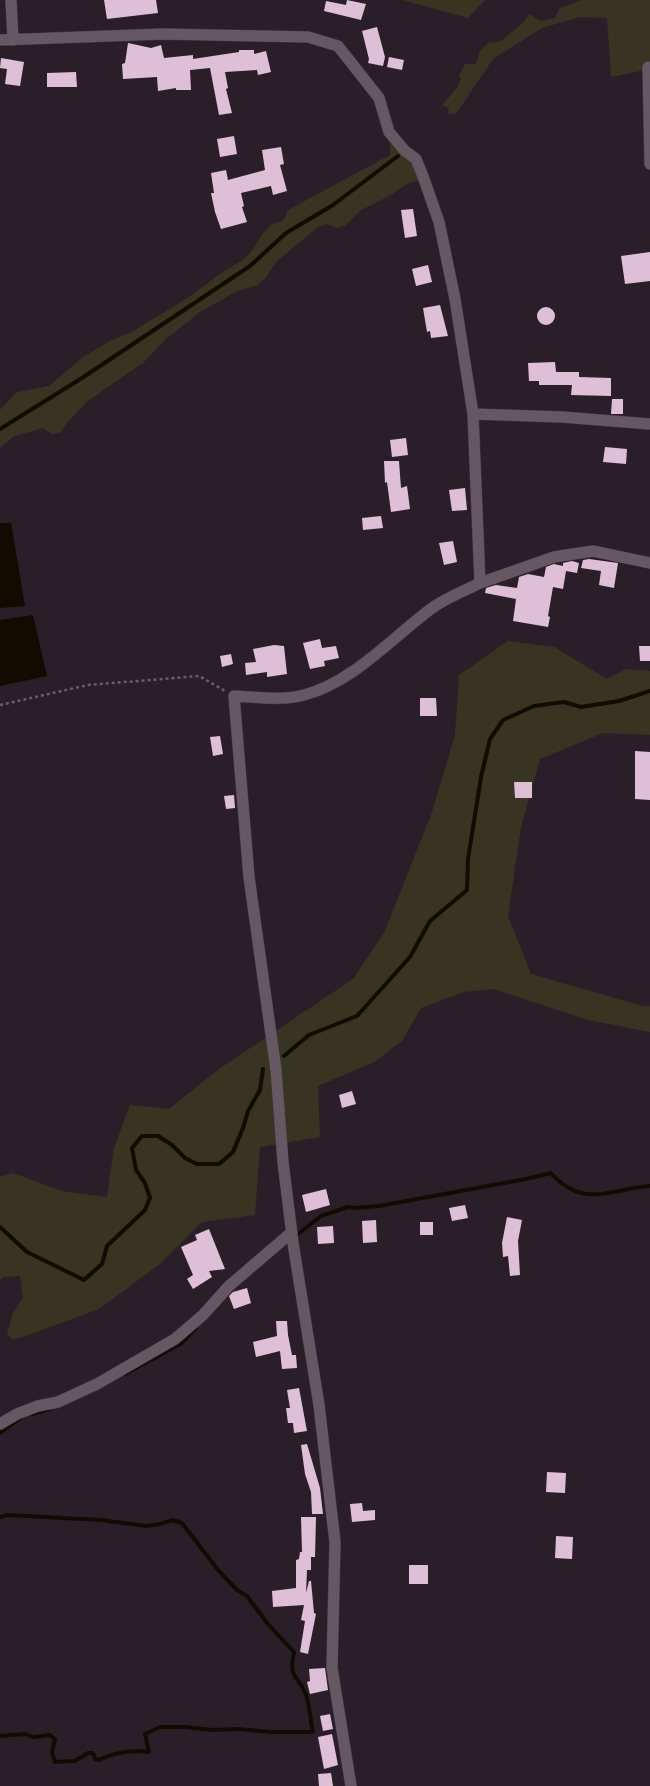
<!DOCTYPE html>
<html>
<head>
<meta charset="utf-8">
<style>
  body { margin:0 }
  canvas { display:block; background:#2a1f28 }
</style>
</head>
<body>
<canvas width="650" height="1786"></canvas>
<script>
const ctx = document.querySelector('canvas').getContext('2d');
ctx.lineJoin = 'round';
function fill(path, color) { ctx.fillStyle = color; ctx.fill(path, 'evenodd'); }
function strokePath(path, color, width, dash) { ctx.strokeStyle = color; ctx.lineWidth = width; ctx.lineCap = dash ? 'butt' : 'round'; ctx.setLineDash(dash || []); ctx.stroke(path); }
const green = new Path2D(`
  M 402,0 L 485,0 L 468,18 Z
  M 582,0 L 650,0 L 650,69 L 611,77 L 607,18 L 580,17 L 542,28 L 493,59 L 456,114 L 448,113 L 449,108 L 442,105 L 457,88 L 461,79 L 459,75 L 465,64 L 476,64 L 480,51 L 488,43 L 501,41 L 524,22 L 529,14 L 541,21 L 555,18 L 560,8 Z
  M 389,132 L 424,179 L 407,184 L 389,196 L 361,210 L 346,225 L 337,228 L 327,224 L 318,227 L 277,261 L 265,278 L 258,285 L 237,291 L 200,312 L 166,339 L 144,362 L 88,401 L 66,424 L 61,432 L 52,434 L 43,428 L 14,436 L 0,448 L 0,410 L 17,392 L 49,386 L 83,357 L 112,340 L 132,332 L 189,297 L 224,271 L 243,260 L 251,252 L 264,232 L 272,224 L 283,221 L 288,210 L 390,155 Z
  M 508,641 L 554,647 L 607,679 L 626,669 L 650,671 L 650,735 L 603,733 L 540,759 L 521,827 L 508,916 L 531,974 L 643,1006 L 650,1006 L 650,1032 L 588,1020 L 494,989 L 464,992 L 421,1008 L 402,1041 L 374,1062 L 318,1086 L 320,1137 L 260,1147 L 255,1215 L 202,1222 L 160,1264 L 99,1309 L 23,1337 L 13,1339 L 7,1335 L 12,1315 L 23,1297 L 20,1276 L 3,1277 L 0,1280 L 0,1177 L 13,1173 L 61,1191 L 107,1197 L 114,1148 L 130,1105 L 169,1109 L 219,1069 L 353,979 L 384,933 L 432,812 L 455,735 L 459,675 Z`);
const water = new Path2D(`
  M 0,523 L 11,523 L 25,606 L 0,608 Z
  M 33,615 L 47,676 L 0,686 L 0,620 Z`);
const stream = new Path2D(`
  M 0,429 L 82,378 L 250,266 L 286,233 L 333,205 L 398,156
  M 284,1056 L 309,1035 L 357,1016 L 410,957 L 430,921 L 467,890 L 468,859 L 481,777 L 490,739 L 503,720 L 534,706 L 564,702 L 581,707 L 619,701 L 650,691
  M 0,1227 L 27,1252 L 84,1280 L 102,1264 L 107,1246 L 145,1210 L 150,1198 L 145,1183 L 136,1170 L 132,1148 L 142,1136 L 158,1136 L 172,1145 L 185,1158 L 197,1164 L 219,1164 L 233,1152 L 243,1128 L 248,1111 L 260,1090 L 263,1069
  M 294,1237 L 321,1216 L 348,1207 L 356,1208 L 379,1206 L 526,1179 L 551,1173 C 583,1209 610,1189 650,1186
  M 125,1374 L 182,1343 L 196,1328
  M 32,1414 L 50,1409
  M 0,1433 L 23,1416
  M 0,1517 L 8,1515 L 101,1520 L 146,1526 L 160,1524 L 173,1520 L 182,1523 L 218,1570 L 237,1590 L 247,1596 L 267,1623 L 294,1652 C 288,1681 298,1673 306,1695 C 310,1706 310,1720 313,1732 L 272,1732 L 238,1729 L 213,1730 L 185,1727 L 160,1727 L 145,1734 L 149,1752 C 132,1750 115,1752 99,1760 L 95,1759 L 93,1753 L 88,1753 L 75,1761 L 55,1762 L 52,1752 L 55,1739 L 50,1735 L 33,1737 L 25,1734 L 0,1736`);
const building = new Path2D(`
  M 104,0 L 156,0 L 158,13 L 107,19 Z
  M 347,0 L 366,4 L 361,20 L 324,11 L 326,1 L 346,5 Z
  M 377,27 L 385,57 L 383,66 L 368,63 L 369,59 L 362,31 Z
  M 128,43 L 151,48 L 161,45 L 164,58 L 193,55 L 193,59 L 239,52 L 239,50 L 254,50 L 254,54 L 266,51 L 271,72 L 258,75 L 257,70 L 225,72 L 228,88 L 226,89 L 232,113 L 219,115 L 210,68 L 190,70 L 191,90 L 176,90 L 176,88 L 158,91 L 157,77 L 123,79 L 122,64 L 125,63 Z
  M 389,57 L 404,60 L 402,70 L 387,67 Z
  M 1,58 L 24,62 L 20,86 L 5,84 L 7,69 L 0,68 Z
  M 76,72 L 77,87 L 47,87 L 47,73 Z
  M 234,136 L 237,154 L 220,157 L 217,139 Z
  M 281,147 L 284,164 L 280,165 L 287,191 L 273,195 L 271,186 L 241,193 L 244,206 L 242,207 L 247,222 L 221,229 L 215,212 L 211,193 L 214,193 L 211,173 L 226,170 L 228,180 L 265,170 L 262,150 Z
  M 413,209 L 417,236 L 405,238 L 401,210 Z
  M 650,252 L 650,281 L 625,284 L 621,256 Z
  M 428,265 L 432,282 L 416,286 L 412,269 Z
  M 440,305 L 448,336 L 431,338 L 430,331 L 427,332 L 423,308 Z
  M537 316a9 9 0 1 1 18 0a9 9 0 1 1-18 0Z
  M 555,362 L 556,372 L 579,372 L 579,377 L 611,378 L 611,396 L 571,395 L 572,385 L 539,385 L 539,381 L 529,381 L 528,363 Z
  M 612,399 L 623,399 L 623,414 L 611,414 Z
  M 406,438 L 408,455 L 392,457 L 390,440 Z
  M 605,447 L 627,449 L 626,464 L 603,462 Z
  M 384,461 L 399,461 L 401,488 L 407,486 L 410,509 L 391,512 L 387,482 L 385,483 Z
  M 465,488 L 467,510 L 452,511 L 449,490 Z
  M 381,516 L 383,528 L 363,530 L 362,518 Z
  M 453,541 L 457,562 L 444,565 L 439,543 Z
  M 589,559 L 618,563 L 614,588 L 599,585 L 601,571 L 581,568 L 583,560 Z
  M 572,561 L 579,563 L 577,573 L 566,571 L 563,589 L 553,587 L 548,616 L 550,617 L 548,627 L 513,621 L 516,599 L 485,593 L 486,588 L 496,585 L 517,588 L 519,577 L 528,574 L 544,577 L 546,567 L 554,564 L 563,566 L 563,563 Z
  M 320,639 L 322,648 L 336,646 L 339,658 L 324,661 L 325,666 L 310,669 L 303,643 Z
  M 274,645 L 284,646 L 287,674 L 267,677 L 267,672 L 246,675 L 245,663 L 256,662 L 253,649 Z
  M 639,646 L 650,646 L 650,661 L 640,661 Z
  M 231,654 L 233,664 L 222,667 L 220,656 Z
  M 420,698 L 436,698 L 437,716 L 420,716 Z
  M 220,736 L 223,754 L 213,756 L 210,737 Z
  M 635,751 L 650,752 L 650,800 L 635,799 Z
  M 514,782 L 532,782 L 532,798 L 515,798 Z
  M 234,795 L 235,808 L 226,809 L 224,796 Z
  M 352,1091 L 356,1104 L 342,1108 L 339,1095 Z
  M 326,1189 L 330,1205 L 306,1212 L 302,1195 Z
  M 465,1205 L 468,1218 L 452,1221 L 449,1208 Z
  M 507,1217 L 522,1220 L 518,1241 L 520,1275 L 510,1276 L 508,1256 L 503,1257 L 502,1243 Z
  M 376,1220 L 377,1242 L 363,1243 L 362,1221 Z
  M 420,1222 L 433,1222 L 433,1235 L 420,1235 Z
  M 333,1226 L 334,1243 L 318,1244 L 317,1227 Z
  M 209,1229 L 225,1269 L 209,1271 L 212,1277 L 193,1289 L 187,1279 L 193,1275 L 181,1247 L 197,1240 L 195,1235 Z
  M 247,1288 L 251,1303 L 234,1309 L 229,1296 L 233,1292 Z
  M 276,1321 L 287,1321 L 288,1335 L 292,1355 L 296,1355 L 297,1368 L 282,1369 L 280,1351 L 256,1357 L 253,1342 L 277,1336 Z
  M 299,1388 L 307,1431 L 294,1433 L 293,1423 L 288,1423 L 286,1408 L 290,1408 L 287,1390 Z
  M 307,1444 L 320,1488 L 323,1514 L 312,1514 L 311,1492 L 305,1474 L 301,1445 Z
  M 547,1472 L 566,1473 L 565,1493 L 546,1492 Z
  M 362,1503 L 363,1511 L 375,1510 L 375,1520 L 352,1522 L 350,1504 Z
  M 301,1517 L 316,1517 L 315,1557 L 311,1557 L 311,1570 L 307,1570 L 306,1593 L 309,1581 L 311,1581 L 314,1613 L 316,1614 L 308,1654 L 300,1652 L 305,1621 L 301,1620 L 304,1605 L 273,1607 L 272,1591 L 296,1588 L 296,1560 L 299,1559 L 300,1552 L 302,1552 Z
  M 556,1536 L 573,1537 L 572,1559 L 555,1558 Z
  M 409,1565 L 428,1565 L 428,1584 L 409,1584 Z
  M 325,1668 L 328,1690 L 310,1694 L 307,1682 L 310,1681 L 309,1669 Z
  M 330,1714 L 333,1729 L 323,1731 L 320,1716 Z
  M 332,1734 L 338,1765 L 324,1769 L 318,1737 Z
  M 331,1773 L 333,1786 L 319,1786 L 318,1774 Z`);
const path = new Path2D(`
  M 0,705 L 88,685 L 199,676 L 225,691`);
const minor = new Path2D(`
  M 11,0 L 13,40
  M 0,40 L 163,34 L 308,37 L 338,46 L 379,98 L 389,132 L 405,151 L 416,159 L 424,179 L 439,222 L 455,299 L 473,414
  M 648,67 L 650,164
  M 480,583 L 554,557 L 593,551 L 650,563
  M 0,1424 L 17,1414 L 38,1406 L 58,1402 L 97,1384 L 175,1339 L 203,1315 L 229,1286 L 292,1232
  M 351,1786 L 332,1668 L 335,1542 L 319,1405 L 293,1243 L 283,1162 L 276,1070 L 249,877 L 234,696 C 257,697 283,701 304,695 C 352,683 393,637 432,608 C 446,598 464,591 480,583 L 473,414 L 562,417 L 650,424`);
fill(green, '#373421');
fill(water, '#100c00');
strokePath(stream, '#100c00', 4);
fill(building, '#dfbfd8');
strokePath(minor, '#443b42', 12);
strokePath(path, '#695e67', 2.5, [3, 3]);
strokePath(minor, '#655862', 11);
</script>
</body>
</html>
